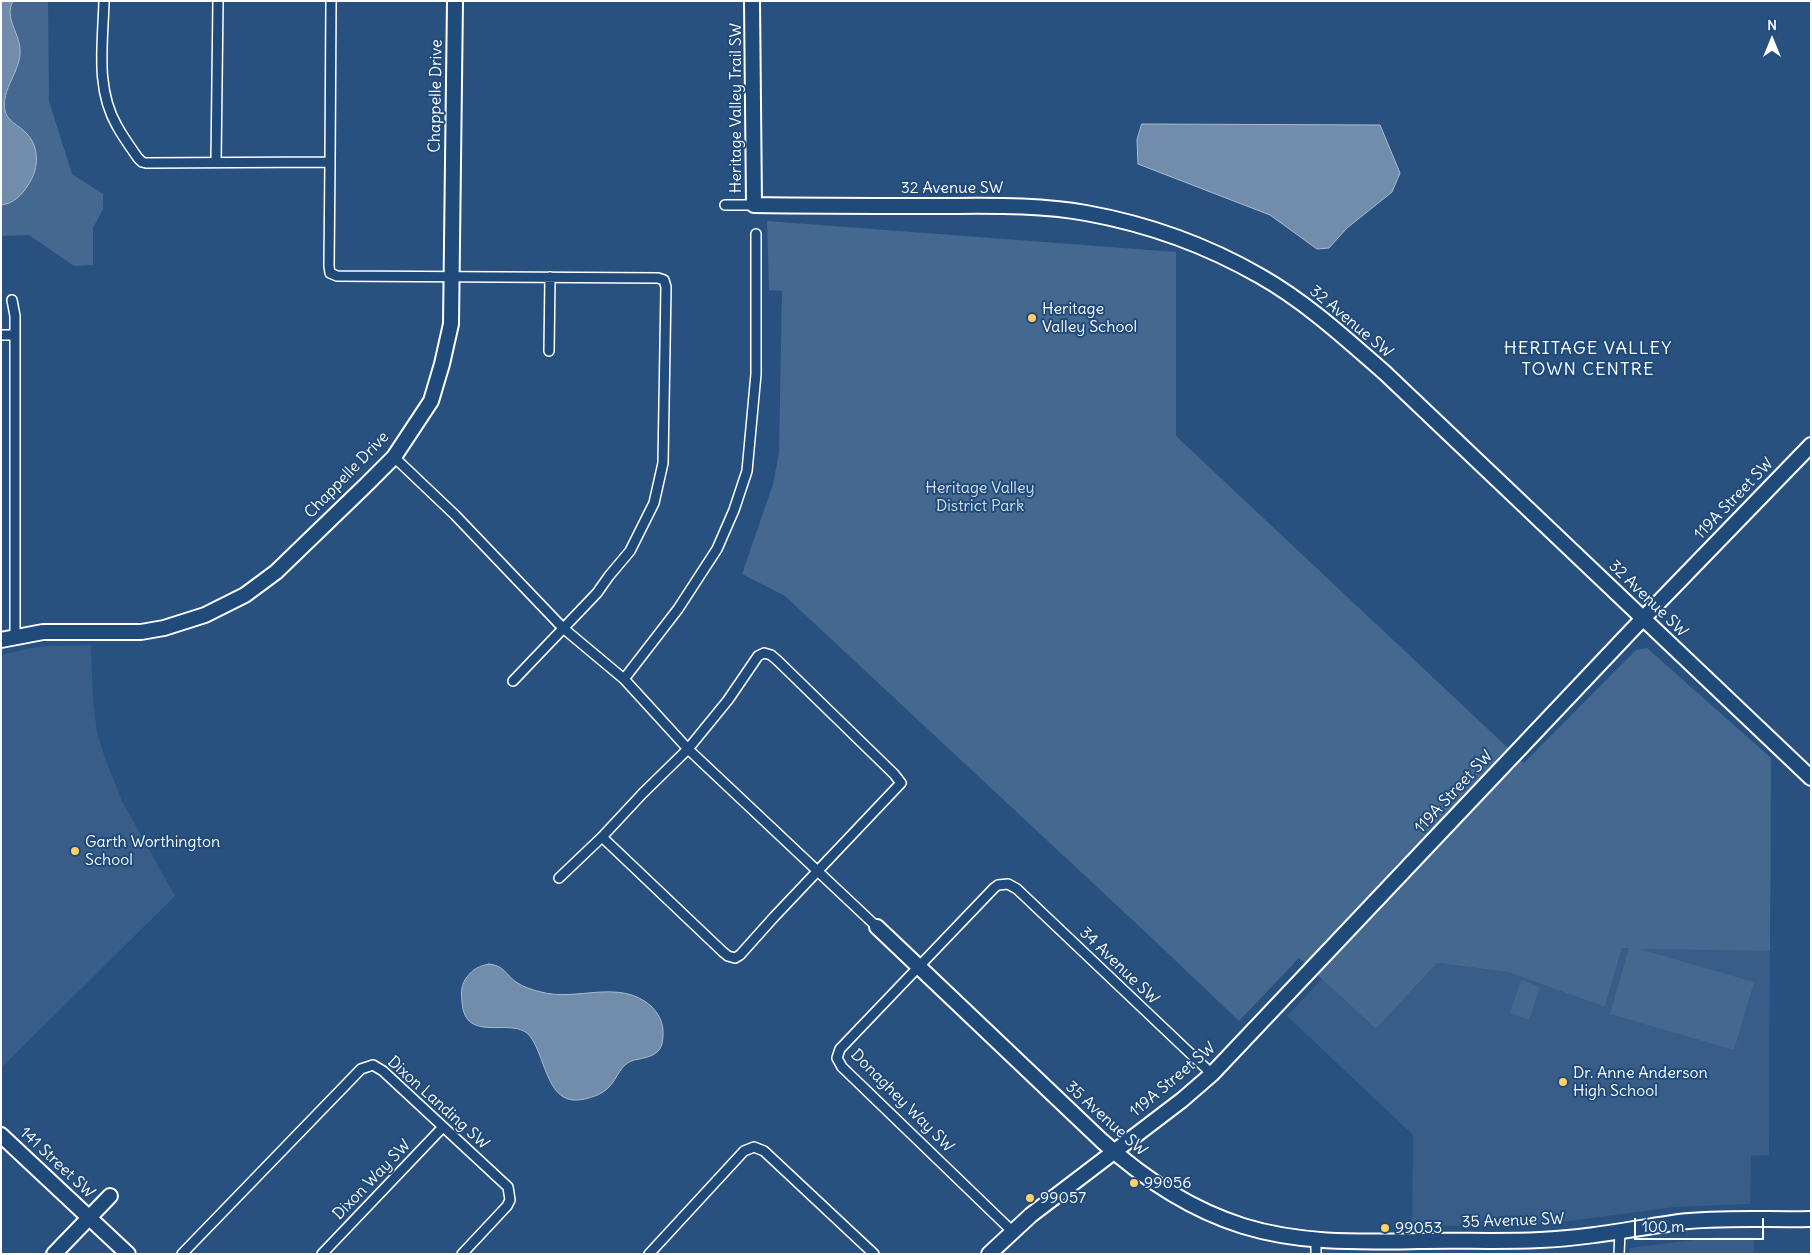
<!DOCTYPE html>
<html>
<head>
<meta charset="utf-8">
<style>
  body { margin:0 }
  #map { position:relative; width:1812px; height:1255px; overflow:hidden; background:#28517f; font-family:Delius,sans-serif }
  canvas { display:block }
  .frame { position:absolute; inset:0; border:2px solid #fff; pointer-events:none }
  .north { position:absolute; left:1747px; top:15px; width:50px; height:50px; -webkit-text-stroke:4px #1f4a7a; paint-order:stroke; rotate:0deg; font-size:14px; font-weight:700; line-height:20px; text-align:center; color:#fff }
  .north::after { content:''; display:block; margin:auto; width:18px; height:22px; background:#fff; clip-path:polygon(50% 0,100% 100%,50% 72%,0 100%) }
  .scale { position:absolute; left:1634px; top:1218px; width:130px; height:22px; box-sizing:border-box; border:2px solid #fff; border-top:0; padding-left:6px; font-size:15px; line-height:18px; white-space:nowrap; color:#fff; -webkit-text-stroke:4px #1f4a7a; paint-order:stroke }
</style>
</head>
<body>
<div id="map">
<canvas width="1812" height="1255"></canvas>
<div class="frame"></div>
<div class="north">N</div>
<div class="scale">100 m</div>
</div>
<script>
const ctx = document.querySelector('canvas').getContext('2d');
ctx.lineJoin = 'round';
function fill(path, color) { ctx.fillStyle = color; ctx.fill(path, 'evenodd'); }
function strokePath(path, color, width, dash) { ctx.strokeStyle = color; ctx.lineWidth = width; ctx.lineCap = dash ? 'butt' : 'round'; ctx.setLineDash(dash || []); ctx.stroke(path); }
function drawText(font, color, halo, rows, align = 'center') {
  ctx.font = font + ' Delius,sans-serif'; ctx.lineWidth = 4; ctx.setLineDash([]); ctx.textBaseline = 'middle'; ctx.strokeStyle = halo; ctx.fillStyle = color; for (const [text, x, y, turn = 0] of rows) {
    ctx.save(); ctx.translate(x, y); ctx.rotate((+turn || 0) * Math.PI / 180); ctx.textAlign = isNaN(turn) ? turn : align; if (halo) ctx.strokeText(text, 0, 0); ctx.fillText(text, 0, 0); ctx.restore();
  }
}
const built = new Path2D(`
  M 91,645 L 93,700 L 97,732 L 105,758 L 122,801 L 175,896 L 1,1068 L 1,655 L 26,649 L 44,646 Z
  M 1622,948 L 1770,951 L 1769,1155 L 1751,1156 L 1750,1204 L 1675,1207 L 1547,1224 L 1412,1227 L 1413,1135 L 1287,1016 L 1322,979 L 1376,1029 L 1437,963 L 1508,972 L 1605,1007 Z
  M 1717,1237 L 1754,1237 L 1754,1254 L 1630,1254 L 1630,1248 Z`);
const green = new Path2D(`
  M 1,1 L 48,1 L 49,101 L 72,174 L 103,194 L 103,209 L 93,228 L 93,265 L 74,266 L 29,235 L 1,236 Z
  M 767,221 L 1176,252 L 1176,436 L 1524,763 L 1636,650 L 1647,648 L 1771,758 L 1770,951 L 1639,949 L 1754,982 L 1734,1050 L 1610,1014 L 1629,948 L 1622,948 L 1605,1007 L 1508,972 L 1437,963 L 1376,1029 L 1299,958 L 1239,1021 L 1155,941 L 785,596 L 742,574 L 773,484 L 779,453 L 782,291 L 769,290 Z
  M 1521,980 L 1540,987 L 1529,1020 L 1510,1013 Z`);
const water = new Path2D(`
  M 1,1 L 13,1 C 4,18 19,32 20,49 C 22,70 0,90 5,111 C 8,121 16,124 23,130 C 40,144 40,168 28,185 C 22,195 13,204 1,205 Z
  M 1142,124 L 1380,125 L 1400,173 L 1392,192 L 1347,228 L 1329,248 L 1317,249 L 1270,215 L 1138,164 L 1137,140 Z
  M 489,964 C 505,966 505,974 516,982 C 523,987 533,990 541,992 C 577,1002 619,978 651,1006 C 662,1017 665,1028 662,1044 C 659,1056 645,1058 634,1060 C 620,1064 618,1078 609,1087 C 602,1095 588,1099 578,1100 C 546,1103 545,1053 529,1035 C 511,1016 465,1045 462,1002 C 461,993 461,984 467,977 C 473,969 479,966 489,964 Z`);
const street = new Path2D(`
  M 104,1 C 103,43 95,88 117,126 C 123,137 131,148 138,158 L 142,162 L 146,163 L 330,162 L 331,1
  M 216,162 L 218,1
  M 330,162 L 329,266 L 330,273 L 337,276 L 658,278 L 664,280 L 666,287 L 663,463 L 654,503 L 630,551 L 609,576 L 597,593 L 513,681
  M 725,205 L 754,205
  M 12,300 L 15,316 L 15,335
  M 1,335 L 15,335 L 15,636
  M 549,351 L 550,277
  M 394,457 L 455,515 L 563,628 L 624,679 L 688,749 L 877,927
  M 764,653 L 771,655 L 778,661 L 894,774 L 901,783 L 774,917 L 740,955 L 735,958 L 728,956 L 723,952 L 602,837 L 643,793 L 688,749 L 728,700 L 758,656 Z
  M 624,679 L 678,609 L 717,549 L 734,510 L 747,471 L 756,374 L 756,234
  M 559,878 L 602,837
  M 1012,1231 L 842,1067 L 837,1058 L 840,1049 L 994,888 L 998,885 L 1008,884 L 1017,889 L 1212,1074
  M 1316,1241 L 1316,1254
  M 182,1254 L 361,1069 L 373,1065 L 383,1071 L 508,1187 L 510,1200 L 507,1206 L 462,1254
  M 322,1254 L 443,1127
  M 649,1254 L 744,1151 L 754,1147 L 764,1151 L 874,1254
  M 1619,1254 L 1620,1232`);
const secondary = new Path2D(`
  M 752,1 L 754,205 C 814,206 875,206 935,206 C 985,206 1037,204 1086,213 C 1147,224 1206,245 1260,276 C 1306,302 1345,338 1385,373 L 1811,778
  M 1,640 L 43,632 L 141,632 L 164,628 L 205,615 L 245,595 L 276,572 L 365,486 L 394,457 L 431,401 L 442,364 L 451,324 L 455,1
  M 877,927 L 1102,1141 C 1144,1179 1189,1209 1243,1226 C 1301,1244 1360,1242 1419,1241 C 1459,1240 1500,1242 1540,1240 C 1587,1238 1632,1229 1679,1222 C 1722,1217 1767,1220 1811,1219
  M 1,1135 L 128,1254
  M 54,1254 L 110,1196
  M 989,1254 L 1031,1215 L 1182,1100 L 1212,1074 L 1631,631 L 1811,445`);
const markers = [
  [1032,318,5,"#ffd166"],
  [75,851,5,"#ffd166"],
  [1563,1082,5,"#ffd166"],
  [1134,1183,5,"#ffd166"],
  [1030,1198,5,"#ffd166"],
  [1385,1228,5,"#ffd166"]
];
const streetNames = [
  ["Chappelle Drive",436,96,-89],
  ["Heritage Valley Trail SW",736,108,-90],
  ["32 Avenue SW",952,188],
  ["32 Avenue SW",1351,322,40],
  ["Chappelle Drive",347,475,-46],
  ["119A Street SW",1734,499,-46],
  ["32 Avenue SW",1648,599,44],
  ["119A Street SW",1454,792,-47],
  ["34 Avenue SW",1119,966,44],
  ["119A Street SW",1173,1080,-40],
  ["Donaghey Way SW",902,1101,45],
  ["Dixon Landing SW",438,1103,42],
  ["35 Avenue SW",1106,1119,42],
  ["141 Street SW",57,1163,43],
  ["Dixon Way SW",372,1180,-46],
  ["35 Avenue SW",1513,1221,-2]
];
const poiNames = [
  ["Heritage",1042,309],
  ["Valley School",1042,327],
  ["Garth Worthington",85,842],
  ["School",85,860],
  ["Dr. Anne Anderson",1573,1073],
  ["High School",1573,1091],
  ["99056",1144,1183],
  ["99057",1040,1198],
  ["99053",1395,1228]
];
const parkNames = [
  ["Heritage Valley",980,488],
  ["District Park",980,506]
];
const neighbourhoodNames = [
  ["HERITAGE VALLEY",1588,349],
  ["TOWN CENTRE",1588,370]
];
fill(built, '#375d88');
fill(green, '#446890');
fill(water, '#718dab');
strokePath(water, '#aabbcd', 1);
strokePath(street, '#fff', 12);
strokePath(secondary, '#fff', 18);
strokePath(street, '#1f4a7a', 9);
strokePath(secondary, '#1f4a7a', 14);
for (const [x, y, r, color] of markers) { const dot = new Path2D(); dot.arc(x, y, r, 0, 2 * Math.PI); ctx.fillStyle = color; ctx.fill(dot); strokePath(dot, '#1f4a7a', 2); }
drawText('16px', '#fff', '#1f4a7a', streetNames);
drawText('16px', '#fff', '#1f4a7a', poiNames, 'left');
drawText('16px', '#dae1e9', '#1f4a7a', parkNames);
ctx.letterSpacing = '1px';
drawText('18px', '#fff', '#1f4a7a', neighbourhoodNames);
ctx.letterSpacing = '0px';
</script>
</body>
</html>
